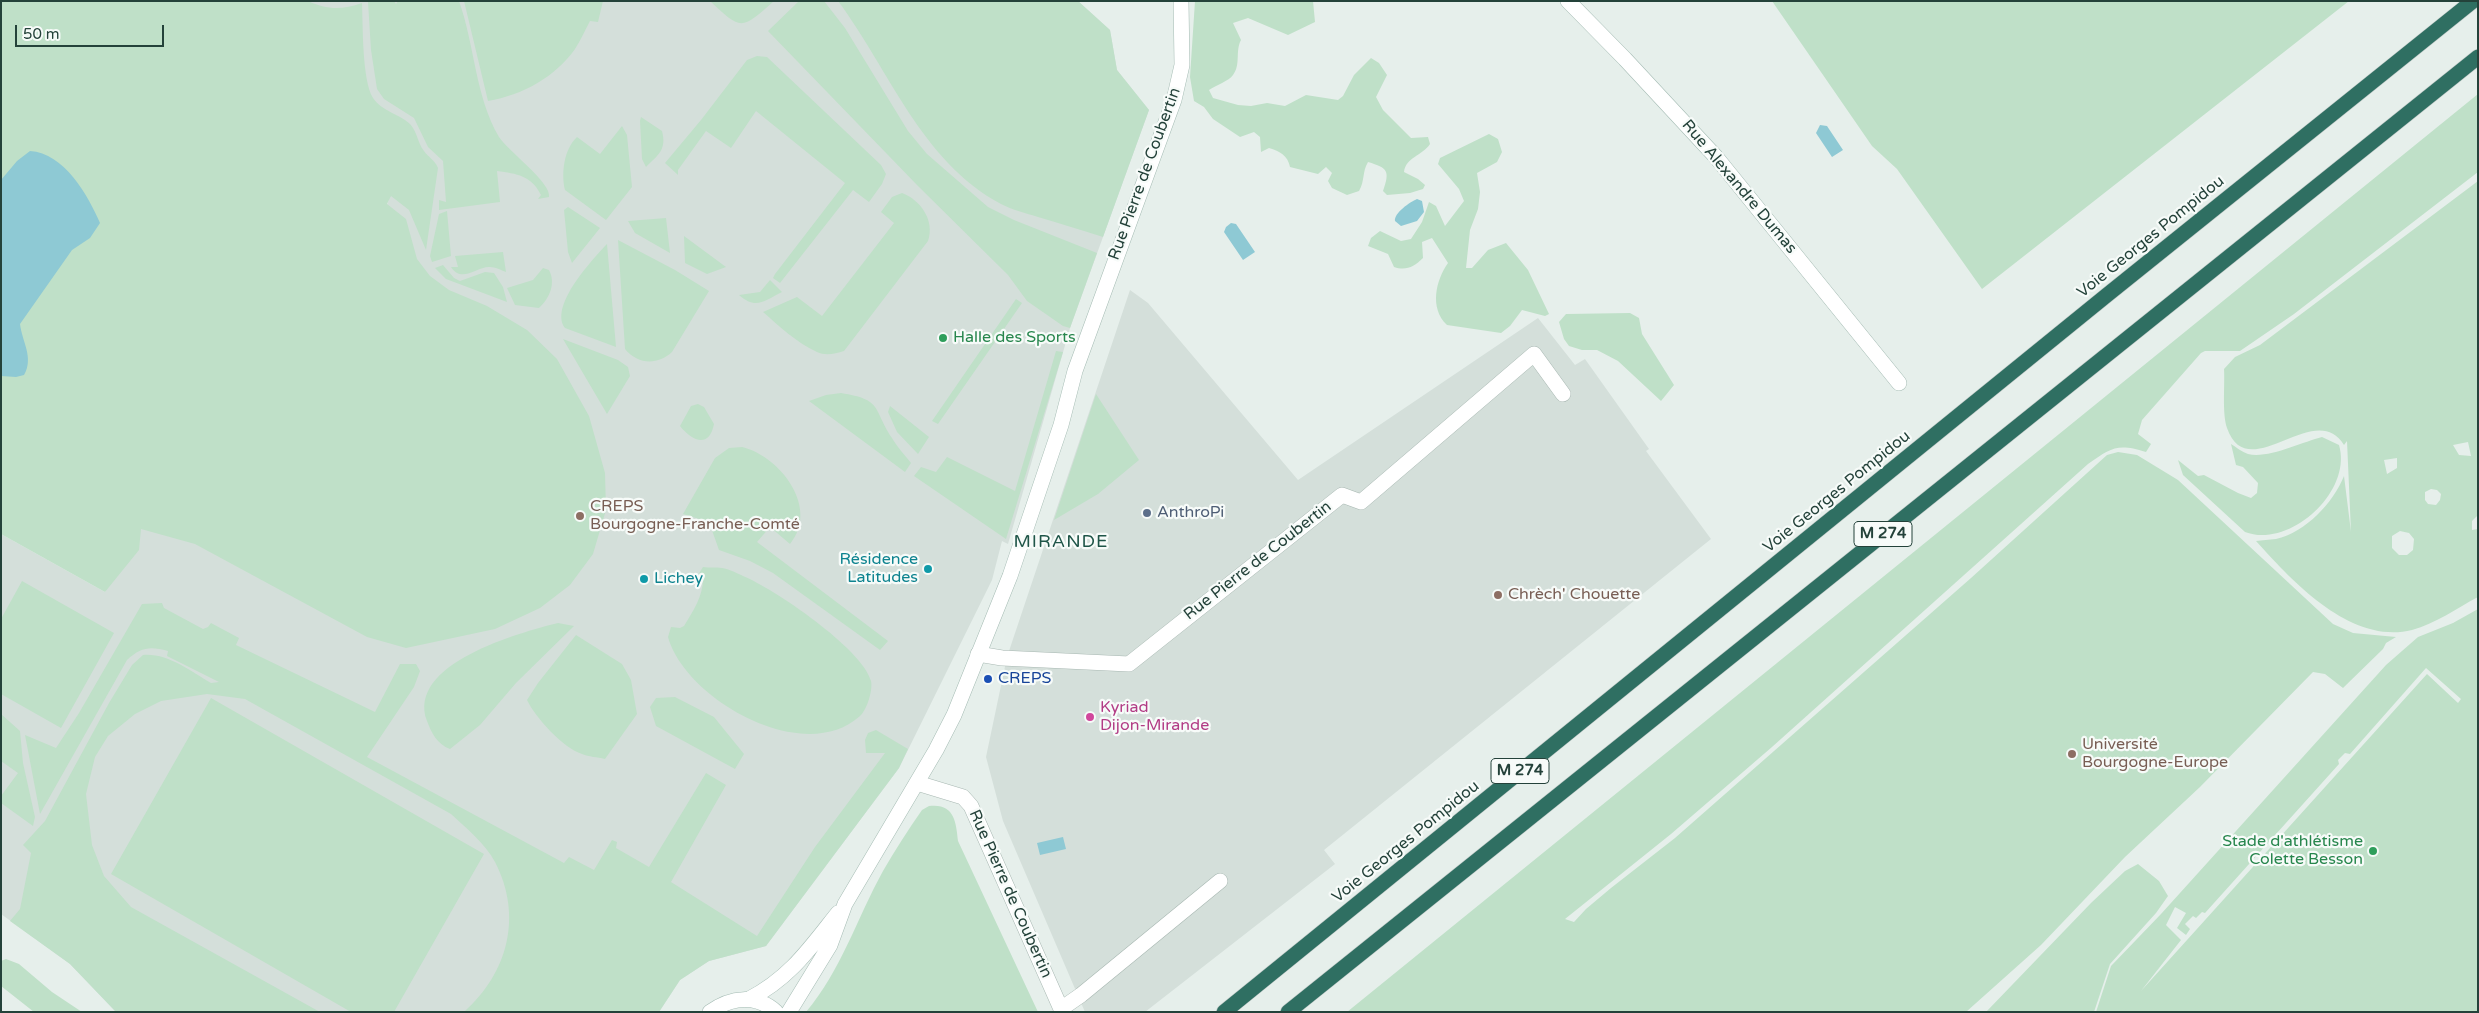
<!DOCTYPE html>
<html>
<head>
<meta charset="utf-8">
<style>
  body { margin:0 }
  #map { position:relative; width:2479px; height:1013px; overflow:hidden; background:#e6efeb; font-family:"Varela Round",sans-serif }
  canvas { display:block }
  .frame { position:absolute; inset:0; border:2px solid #24423a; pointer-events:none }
  .scale { position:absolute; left:15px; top:25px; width:149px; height:22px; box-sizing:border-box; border:2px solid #24423a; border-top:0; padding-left:6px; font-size:15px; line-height:18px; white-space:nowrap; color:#24423a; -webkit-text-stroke:4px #f7fbf9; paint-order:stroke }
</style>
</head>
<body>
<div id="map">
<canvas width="2479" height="1013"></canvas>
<div class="frame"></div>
<div class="scale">50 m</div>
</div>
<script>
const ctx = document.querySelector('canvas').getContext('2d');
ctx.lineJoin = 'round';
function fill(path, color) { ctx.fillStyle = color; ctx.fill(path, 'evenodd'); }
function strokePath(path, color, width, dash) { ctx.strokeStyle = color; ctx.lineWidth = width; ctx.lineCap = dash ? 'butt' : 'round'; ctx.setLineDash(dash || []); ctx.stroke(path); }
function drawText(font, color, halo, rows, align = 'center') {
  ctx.font = font + ' "Varela Round",sans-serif'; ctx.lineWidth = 4.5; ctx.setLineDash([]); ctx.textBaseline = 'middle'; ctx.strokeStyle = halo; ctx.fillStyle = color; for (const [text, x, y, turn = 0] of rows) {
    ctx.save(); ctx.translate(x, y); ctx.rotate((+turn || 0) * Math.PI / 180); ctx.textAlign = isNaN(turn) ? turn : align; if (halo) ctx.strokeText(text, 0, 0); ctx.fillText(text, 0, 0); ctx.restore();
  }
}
const built = new Path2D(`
  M 37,1 L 1078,1 L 1110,30 L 1117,70 L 1149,110 L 1070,328 L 1008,544 L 1002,541 L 992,580 L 899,768 L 766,946 L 709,961 L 680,980 L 659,1012 L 116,1012 L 70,964 L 1,914 L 1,534 L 105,592 L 144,488 L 353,299 L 397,177 Z
  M 1130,290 L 1148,303 L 1298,480 L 1538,318 L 1575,365 L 1585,359 L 1649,449 L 1646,451 L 1711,539 L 1324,850 L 1335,864 L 1145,1012 L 1085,1012 L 1003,821 L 986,757 L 1007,657 Z`);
const green = new Path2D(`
  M 1,1 L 308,1 C 327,10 342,10 362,3 C 363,26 362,80 373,98 C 383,112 398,113 410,124 C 417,131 418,144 424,151 C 429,158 435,160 438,168 L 426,250 L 409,210 L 391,196 L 387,204 L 406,219 L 417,259 L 430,276 L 449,290 L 487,306 L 527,330 L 557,359 L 589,416 L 605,473 L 606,510 L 593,554 L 570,585 L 540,608 L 495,629 L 406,648 L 367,637 L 195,544 L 141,529 L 139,550 L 105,592 L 1,534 Z
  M 394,1 L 396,4 L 398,1 L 459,1 C 475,46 475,96 499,137 C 508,151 552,183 549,197 L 538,199 L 541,195 C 531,175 517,174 497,171 L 500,202 L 439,210 L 439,200 L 446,202 L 443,161 L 428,147 L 414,118 L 384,99 L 377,89 L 371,50 L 368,2 Z
  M 464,1 L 603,1 L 598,22 L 590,21 C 585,30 581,40 575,49 C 555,77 523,95 488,101 Z
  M 710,1 L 774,1 C 741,30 742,31 710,1 Z
  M 799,1 L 824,1 L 845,28 L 908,131 L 927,154 L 988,207 L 1014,220 L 1097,253 L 1070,328 L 1063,326 L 1027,301 L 1008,275 L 917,185 L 768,31 Z
  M 838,1 L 1078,1 L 1110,30 L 1117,70 L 1149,110 L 1103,237 C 1081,230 1059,223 1038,217 C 1026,213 1012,210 1001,204 C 921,161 890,71 838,1 Z
  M 1195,1 L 1313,1 L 1315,22 L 1288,35 L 1248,18 L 1233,23 L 1241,40 C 1235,51 1241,65 1233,75 C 1229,81 1216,85 1209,90 L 1213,98 L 1238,105 L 1251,106 L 1267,103 L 1285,106 L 1306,95 L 1338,100 L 1343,96 L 1354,75 L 1371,58 L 1379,63 L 1387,75 L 1376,97 L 1383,110 L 1411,138 L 1428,137 L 1430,144 C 1422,156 1406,157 1404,172 L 1418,179 L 1425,185 L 1423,189 L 1410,193 L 1387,195 L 1383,191 C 1390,171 1388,168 1368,162 C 1362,172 1365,181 1359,191 L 1347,195 L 1332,188 L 1328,181 L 1332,173 L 1326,167 L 1318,174 L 1290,167 C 1288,156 1280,151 1269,148 L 1261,152 L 1260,137 L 1254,132 L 1240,137 L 1213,119 L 1204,107 L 1194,101 L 1190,77 Z
  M 1772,1 L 2349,1 L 1982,289 L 1897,169 L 1872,146 Z
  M 757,56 L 767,57 L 881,165 L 886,174 L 882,184 L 869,202 L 853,190 L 780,283 L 773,278 L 775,274 L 845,183 L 756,111 L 731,148 L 706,131 L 678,170 L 678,175 L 665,163 L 701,120 L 747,60 Z
  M 2478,94 L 2478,172 L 2294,314 L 2240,351 L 2205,351 L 2201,353 L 2142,420 L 2138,434 L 2151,444 L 2146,452 C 2117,443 2111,448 2088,464 L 1772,747 L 1671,834 L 1565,919 L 1574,922 L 1586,909 L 1611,888 L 1675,838 L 1971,578 L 2107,455 L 2118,452 L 2137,455 L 2178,480 L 2333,624 L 2353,633 L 2396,637 L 2386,643 L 2383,649 L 2343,688 L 2325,674 L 2313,672 L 2200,787 L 2125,857 L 2041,945 L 1966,1012 L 1347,1012 Z
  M 641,117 L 662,131 C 667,150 658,155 646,167 L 642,159 L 640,121 Z
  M 622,126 L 627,135 L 632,187 L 606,220 L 565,190 C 561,173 564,149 577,137 L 600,154 Z
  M 1489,134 L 1498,139 L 1502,152 L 1497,162 L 1477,173 L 1480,192 L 1478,209 L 1470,230 L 1466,268 L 1472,268 L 1488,250 L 1506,243 L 1528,270 L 1549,314 L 1545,316 L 1522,310 L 1510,326 L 1501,333 L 1447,325 C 1429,308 1436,280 1448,263 L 1432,238 L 1422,242 L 1423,258 C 1414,267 1406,271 1394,267 L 1388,254 L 1368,246 L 1371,238 L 1380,231 L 1401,241 L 1411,239 L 1422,222 L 1429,202 L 1436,206 L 1445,226 L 1464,201 L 1459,189 L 1438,164 L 1440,158 Z
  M 2478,181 L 2478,515 L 2472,521 L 2472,530 L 2478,529 L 2478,597 C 2457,608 2435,624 2412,630 C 2351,645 2293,582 2256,541 C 2262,540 2269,540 2276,539 C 2306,532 2333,503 2344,476 L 2351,532 L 2347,441 L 2344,445 C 2315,397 2248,488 2227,428 C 2222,413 2225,385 2224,369 L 2235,357 L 2260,345 ZM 2468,442 L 2471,456 L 2459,455 L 2453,445 ZM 2397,458 L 2397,468 L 2387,474 L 2384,460 ZM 2431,489 L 2437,490 L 2441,494 L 2440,500 L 2436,505 L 2428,504 L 2425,500 L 2425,492 ZM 2400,531 L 2409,533 L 2414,539 L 2413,550 L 2407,555 L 2399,555 L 2392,548 L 2392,536 Z
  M 902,193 C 921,200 935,221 928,241 L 844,351 C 835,354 825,356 817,352 C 797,343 779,326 763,312 L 797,297 L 822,316 L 894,223 L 881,212 L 892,197 Z
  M 568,207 L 600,228 L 572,263 L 568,252 L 564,210 Z
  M 447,211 L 451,256 L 432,262 L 430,256 L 439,214 Z
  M 666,218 L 670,253 L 635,233 L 628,221 Z
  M 684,236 L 726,267 L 707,274 L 685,263 Z
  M 618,240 L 675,270 L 709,291 L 672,352 C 658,365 638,365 625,349 Z
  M 607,244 L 616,347 L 565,328 C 549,306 592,260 607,244 Z
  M 503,252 L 506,272 C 501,270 495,267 490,267 C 477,266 462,284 451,267 L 458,267 L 455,256 Z
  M 443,265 L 454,278 L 460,281 L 485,272 L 494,273 L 503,287 L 507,302 L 446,279 L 435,268 Z
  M 543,268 L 549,270 C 556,283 550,298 539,308 L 515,305 L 507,288 L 533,280 Z
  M 770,280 L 782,292 C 764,301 756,310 739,295 L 760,292 Z
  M 1016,299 L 1022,303 L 938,424 L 932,421 Z
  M 1630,313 L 1639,318 L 1642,334 L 1674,385 L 1661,401 L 1618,361 L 1597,350 L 1582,350 L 1569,346 L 1564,339 L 1559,322 L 1566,314 Z
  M 563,339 L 618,360 L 628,367 L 630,376 L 607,414 Z
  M 1056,351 L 1063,352 L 1006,539 L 914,476 L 921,467 L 936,472 L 947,457 L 1015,491 Z
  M 841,393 C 883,400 872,407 892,438 C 897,447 905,455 911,463 L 905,472 L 809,401 L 826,395 Z
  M 1096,394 L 1139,460 L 1098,494 L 1054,520 Z
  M 698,404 L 704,407 L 714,424 C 709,449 692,441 680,426 L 691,406 Z
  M 890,406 L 929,437 L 918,454 L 897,432 L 888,412 Z
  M 2322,437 L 2339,445 C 2353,492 2289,549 2245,532 L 2183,475 L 2178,460 L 2198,476 L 2204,475 L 2238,493 L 2251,498 L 2257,493 L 2258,483 L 2243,467 L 2236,465 L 2231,444 C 2236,447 2242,452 2248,454 C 2268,459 2302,442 2322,437 Z
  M 742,447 C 780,456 820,508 790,544 L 770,527 L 757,542 L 888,641 L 880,650 L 773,573 L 750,561 L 719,550 L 709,522 L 683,514 L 715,458 L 729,448 Z
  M 703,567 C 709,568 716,567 722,568 C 729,569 737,573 743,576 C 773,588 863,649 871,681 C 873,690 867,710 860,716 C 804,767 685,699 668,637 L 671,627 L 680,628 L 684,626 C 693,611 703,597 703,578 L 698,575 Z
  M 22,581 L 114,633 L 61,728 L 1,694 L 1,619 Z
  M 162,603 L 164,608 L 203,629 L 208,627 L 211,623 L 239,638 L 236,645 L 375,712 L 400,664 L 416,664 L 420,671 L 414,687 L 367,757 L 564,863 L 569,857 L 594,870 L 612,840 L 617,842 L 616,848 L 649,867 L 706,773 L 726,785 L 671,882 L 757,936 L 815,847 L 885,753 L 866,753 L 865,740 L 868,733 L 876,730 L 908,749 L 899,768 L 766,946 L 709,961 L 680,980 L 659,1012 L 464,1012 C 508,973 523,916 495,862 C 485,843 466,828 451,814 L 245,699 L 207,694 L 161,701 L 135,714 L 108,736 L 95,757 L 86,794 L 92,845 L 104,876 L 131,907 L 320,1012 L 116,1012 L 70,964 L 10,921 L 20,909 L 31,853 L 23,845 L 45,821 L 109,703 L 132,665 L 143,655 C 168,653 190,671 211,683 L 219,682 L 167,656 L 168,651 C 150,646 141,647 127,660 L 40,814 L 25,735 L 56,748 L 79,713 L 142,604 Z
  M 2478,609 L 2478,1012 L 2096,1012 L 2111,966 L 2161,914 L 2386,665 L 2418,637 L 2453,623 ZM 2426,668 L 2461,699 L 2458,703 L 2427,674 L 2141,991 L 2181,940 L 2166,925 L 2175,907 L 2186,913 L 2177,928 L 2186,935 L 2190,929 L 2185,924 L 2193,916 L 2196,918 L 2202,912 L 2205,913 L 2339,764 L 2338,760 L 2345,753 L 2350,754 Z
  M 558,623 L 574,626 L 516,683 L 480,725 L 450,749 C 437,744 432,734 427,721 C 406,664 518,633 558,623 Z
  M 576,635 L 622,664 L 631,680 L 637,714 L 605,759 C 597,757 589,757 582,754 C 563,748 535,717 527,700 L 538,683 Z
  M 675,697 L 714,717 L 744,754 L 735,769 L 656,726 L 650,707 L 656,698 Z
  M 211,698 L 484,854 L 394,1012 L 351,1012 L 111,874 Z
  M 1,714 L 20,731 L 23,763 L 35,817 L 33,826 L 1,803 L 1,796 L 18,773 L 1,761 Z
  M 929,806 C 954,803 956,821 958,841 L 1038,1012 L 806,1012 C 841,971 857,918 883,871 C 895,850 908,830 922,810 Z
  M 2138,864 L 2159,881 L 2168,896 L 2156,913 L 2110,964 L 2094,1012 L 1986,1012 L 2091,903 L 2125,871 Z
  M 6,959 L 19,964 L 52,992 L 82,1012 L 34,1012 L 1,986 L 1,961 Z`);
const water = new Path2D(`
  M 1820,125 L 1827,126 L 1843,150 L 1832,157 L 1816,133 Z
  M 30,151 C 64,153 88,195 100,223 L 90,238 L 72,250 L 20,324 C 22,342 34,357 24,375 L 16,377 L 1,376 L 1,180 L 17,161 Z
  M 1417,199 L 1422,201 L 1424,212 L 1417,221 L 1401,226 L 1395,221 C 1394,213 1410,202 1417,199 Z
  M 1231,223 L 1236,224 L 1255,252 L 1243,260 L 1224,232 L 1226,227 Z
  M 1063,837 L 1066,849 L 1040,855 L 1037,843 Z`);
const street = new Path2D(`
  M 978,654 L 1002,658 L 1129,664 L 1342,495 L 1361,502 L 1534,354 L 1563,394
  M 917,783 L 963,797 L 971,806 L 1061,1009 L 1081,995 L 1220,881`);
const secondary = new Path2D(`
  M 1568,1 L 1625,59 L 1716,157 L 1899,383
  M 749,999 C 790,978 810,948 838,913
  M 710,1012 C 731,997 756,994 776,1012
  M 789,1012 L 830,945 L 845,904 L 936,750 L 954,715 L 1010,576 L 1061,425 L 1075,371 L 1174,100 L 1182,65 L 1181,1`);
const highway = new Path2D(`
  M 1224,1012 L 2107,295 L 2473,1
  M 1288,1012 L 2478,57`);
const markers = [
  [943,338,5,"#2e9e5b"],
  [1147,513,5,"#5c6f8a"],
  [580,516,5,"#8d6e63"],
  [928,569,5,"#0f9aa8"],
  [644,579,5,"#0f9aa8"],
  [1498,595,5,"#8d6e63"],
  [988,679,5,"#1a4fb4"],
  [1090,717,5,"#d1479c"],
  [2072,754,5,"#8d6e63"],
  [2373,851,5,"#2e9e5b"]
];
const shields = [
  [1883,534,58],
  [1520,771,58]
];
const shieldNames = [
  ["M 274",1883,534],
  ["M 274",1520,771]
];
const streetNames = [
  ["Rue Pierre de Coubertin",1145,174,-70],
  ["Rue Alexandre Dumas",1739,187,50],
  ["Voie Georges Pompidou",2151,237,-39],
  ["Voie Georges Pompidou",1837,492,-39],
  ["Rue Pierre de Coubertin",1258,561,-38],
  ["Voie Georges Pompidou",1406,842,-39],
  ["Rue Pierre de Coubertin",1010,894,66]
];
const leisureNames = [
  ["Halle des Sports",953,338],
  ["Stade d'athlétisme",2363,842,"right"],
  ["Colette Besson",2363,860,"right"]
];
const educationNames = [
  ["CREPS",590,507],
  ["Bourgogne-Franche-Comté",590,525],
  ["Chrèch' Chouette",1508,595],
  ["Université",2082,745],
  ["Bourgogne-Europe",2082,763]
];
const serviceNames = [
  ["AnthroPi",1157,513]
];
const cultureNames = [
  ["Résidence",918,560],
  ["Latitudes",918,578],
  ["Lichey",654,579,"left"]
];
const transitNames = [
  ["CREPS",998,679]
];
const hotelNames = [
  ["Kyriad",1100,708],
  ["Dijon-Mirande",1100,726]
];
const neighbourhoodNames = [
  ["MIRANDE",1061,542]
];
fill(built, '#d4dfda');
fill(green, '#bfe0c8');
fill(water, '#8ec9d4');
strokePath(street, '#a8b8b2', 16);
strokePath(secondary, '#a4bbb3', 16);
strokePath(highway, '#c2cac8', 16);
strokePath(street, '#fff', 15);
strokePath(secondary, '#fff', 15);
strokePath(highway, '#2f6f62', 15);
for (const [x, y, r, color] of markers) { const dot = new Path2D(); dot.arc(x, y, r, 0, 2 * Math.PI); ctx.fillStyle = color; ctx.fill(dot); strokePath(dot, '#f7fbf9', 2); }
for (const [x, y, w] of shields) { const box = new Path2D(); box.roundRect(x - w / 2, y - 12.5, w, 25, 4); ctx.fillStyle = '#f7fbf9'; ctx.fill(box); strokePath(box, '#24423a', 1); }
drawText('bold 15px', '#24423a', null, shieldNames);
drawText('16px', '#24423a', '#f7fbf9', streetNames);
drawText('16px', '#27864d', '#f7fbf9', leisureNames, 'left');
drawText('16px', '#785e54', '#f7fbf9', educationNames, 'left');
drawText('16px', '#4e5e75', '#f7fbf9', serviceNames, 'left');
drawText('16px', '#0d838f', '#f7fbf9', cultureNames, 'right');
drawText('16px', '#164399', '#f7fbf9', transitNames, 'left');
drawText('16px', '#b23c85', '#f7fbf9', hotelNames, 'left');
ctx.letterSpacing = '1px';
drawText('18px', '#1f5548', '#f7fbf9', neighbourhoodNames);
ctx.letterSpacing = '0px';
</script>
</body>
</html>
